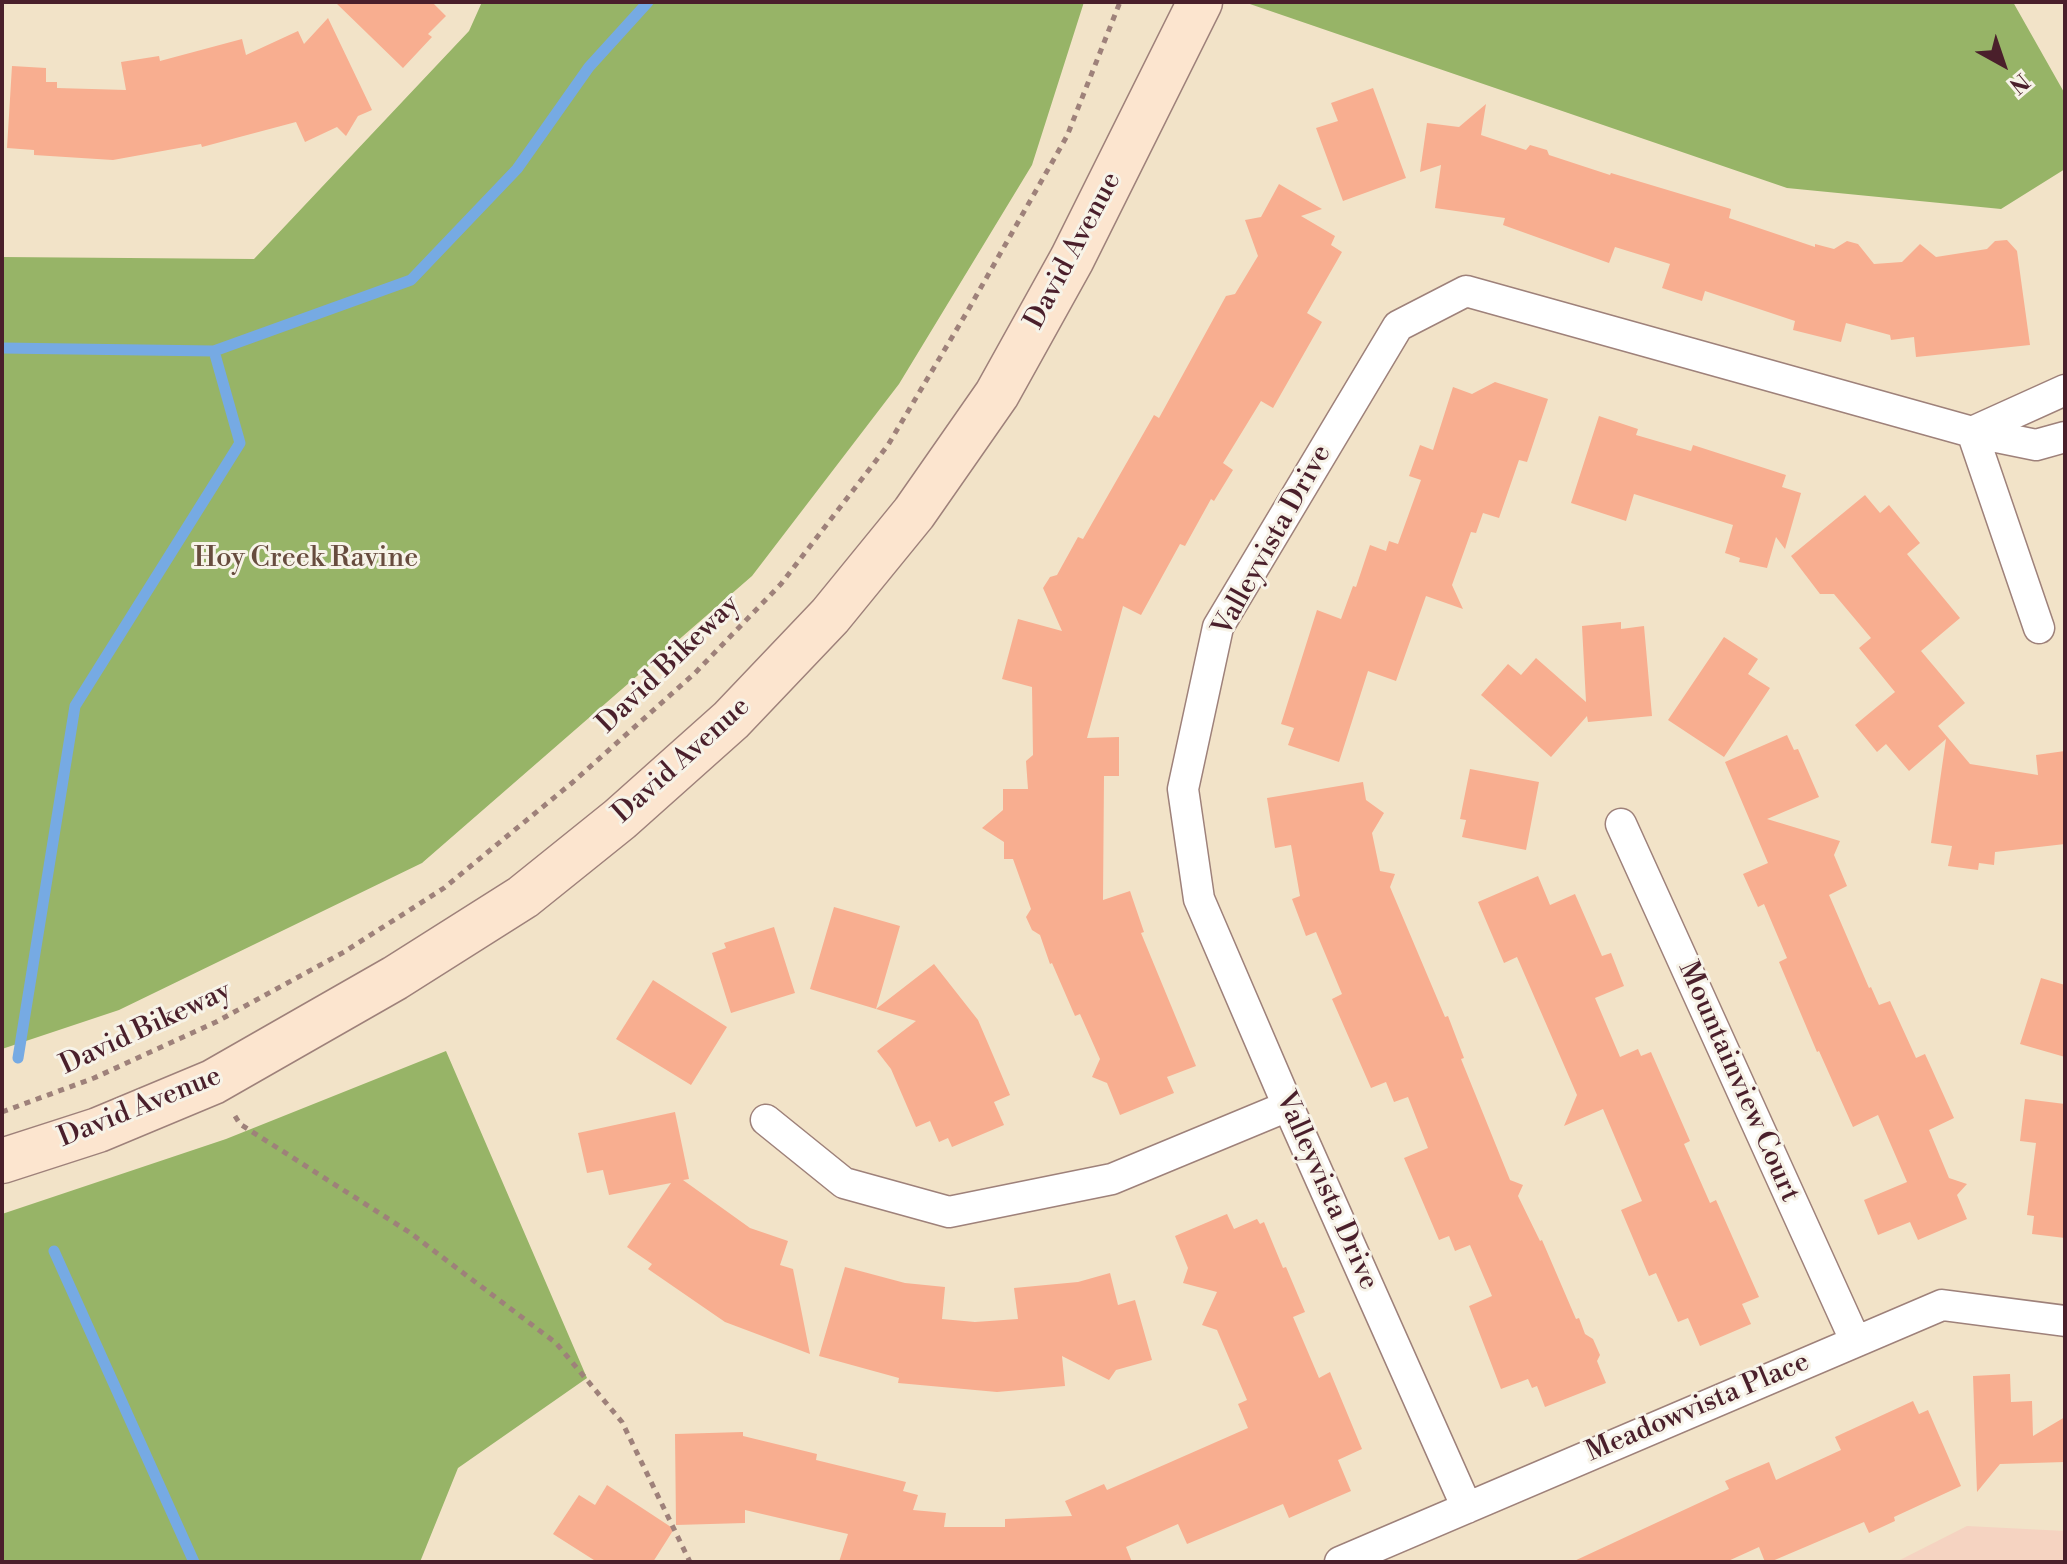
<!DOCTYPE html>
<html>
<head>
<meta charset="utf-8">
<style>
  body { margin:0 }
  #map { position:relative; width:2067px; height:1564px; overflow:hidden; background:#f2e3c8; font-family:"Libre Bodoni",serif }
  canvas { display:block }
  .frame { position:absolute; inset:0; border:4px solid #4a1f2b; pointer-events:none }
  .north { position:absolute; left:1963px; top:24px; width:80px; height:80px; -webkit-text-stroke:6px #f7f3e8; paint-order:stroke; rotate:140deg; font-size:22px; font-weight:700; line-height:32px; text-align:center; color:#4a1f2b }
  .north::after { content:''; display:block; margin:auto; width:28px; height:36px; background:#4a1f2b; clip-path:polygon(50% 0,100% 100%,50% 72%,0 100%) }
</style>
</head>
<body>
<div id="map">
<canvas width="2067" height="1564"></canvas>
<div class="frame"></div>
<div class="north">N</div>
</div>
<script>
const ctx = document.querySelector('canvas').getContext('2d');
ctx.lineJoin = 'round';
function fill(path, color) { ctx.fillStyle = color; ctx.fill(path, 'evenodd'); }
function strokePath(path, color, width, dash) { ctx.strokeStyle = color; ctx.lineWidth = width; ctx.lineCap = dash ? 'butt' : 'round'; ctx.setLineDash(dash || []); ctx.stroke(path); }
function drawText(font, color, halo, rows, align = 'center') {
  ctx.font = font + ' "Libre Bodoni",serif'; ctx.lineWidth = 6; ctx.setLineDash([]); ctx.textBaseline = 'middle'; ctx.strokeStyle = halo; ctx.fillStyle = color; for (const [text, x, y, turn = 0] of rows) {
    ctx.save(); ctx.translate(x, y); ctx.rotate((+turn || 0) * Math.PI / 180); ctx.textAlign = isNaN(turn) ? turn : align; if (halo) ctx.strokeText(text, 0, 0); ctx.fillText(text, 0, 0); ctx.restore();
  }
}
const built = new Path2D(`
  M 1967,1526 L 2065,1531 L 2065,1562 L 1896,1562 Z`);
const forest = new Path2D(`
  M 482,2 L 1084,2 L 1032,165 L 899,384 L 752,576 L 422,863 L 119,1010 L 2,1049 L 2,257 L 254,259 L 469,31 Z
  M 1244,2 L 2013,2 L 2065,94 L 2065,169 L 2001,209 L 1787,188 Z
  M 446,1051 L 587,1378 L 458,1468 L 420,1562 L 2,1562 L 2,1214 L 226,1139 Z`);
const stream = new Path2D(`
  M 2,348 L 214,351 L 411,280 L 517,169 L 589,67 L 648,2
  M 18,1058 L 75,706 L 240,443 L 214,351
  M 54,1251 L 194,1562`);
const building = new Path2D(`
  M 335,2 L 432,2 L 446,16 L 428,34 L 432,37 L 403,68 Z
  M 328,18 L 372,110 L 358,116 L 346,136 L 337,127 L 305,142 L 296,122 L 202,147 L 201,144 L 113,160 L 34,155 L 34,150 L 7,148 L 12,66 L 46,68 L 46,82 L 57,82 L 57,88 L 126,90 L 121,62 L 159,56 L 160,61 L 242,39 L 246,55 L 298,31 L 304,44 Z
  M 1373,88 L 1406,178 L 1343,201 L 1316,128 L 1338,121 L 1331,103 Z
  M 1486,104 L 1481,135 L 1526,150 L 1530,145 L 1547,150 L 1549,155 L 1610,175 L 1611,173 L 1731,209 L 1729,218 L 1815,247 L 1815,244 L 1834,249 L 1847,241 L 1858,244 L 1874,264 L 1902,262 L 1920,244 L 1936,257 L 1987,249 L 1995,241 L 2007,240 L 2017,251 L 2030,345 L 1916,357 L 1914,337 L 1891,340 L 1890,335 L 1846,323 L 1841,342 L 1793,330 L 1795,321 L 1705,291 L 1702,301 L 1662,288 L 1670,264 L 1615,247 L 1609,263 L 1503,225 L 1505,218 L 1435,208 L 1441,165 L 1420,172 L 1427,123 L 1459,127 Z
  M 1279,184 L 1322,209 L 1301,216 L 1335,236 L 1331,245 L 1342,252 L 1307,313 L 1322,322 L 1273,408 L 1261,401 L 1223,463 L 1233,470 L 1214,501 L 1211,499 L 1185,546 L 1180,544 L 1141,615 L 1123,606 L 1087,738 L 1119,737 L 1119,776 L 1104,776 L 1103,900 L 1130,891 L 1144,932 L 1141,933 L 1196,1066 L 1167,1077 L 1174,1093 L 1120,1115 L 1107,1083 L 1092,1077 L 1100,1059 L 1080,1014 L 1075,1016 L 1052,963 L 1050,964 L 1040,935 L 1032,930 L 1026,917 L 1031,909 L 1013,859 L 1004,859 L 1004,842 L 982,828 L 1003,810 L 1003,789 L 1028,789 L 1026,761 L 1033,755 L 1032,687 L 1002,679 L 1018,619 L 1062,631 L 1043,588 L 1050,577 L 1057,575 L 1078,537 L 1083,539 L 1154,415 L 1159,418 L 1226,296 L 1235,294 L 1258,256 L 1245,220 L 1261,217 Z
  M 1495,382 L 1548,399 L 1527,462 L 1519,460 L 1499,518 L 1483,513 L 1476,533 L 1471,532 L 1452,585 L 1463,609 L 1426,596 L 1396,681 L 1368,671 L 1339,762 L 1288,745 L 1294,728 L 1281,724 L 1317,610 L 1341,619 L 1353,586 L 1356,587 L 1370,545 L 1386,551 L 1389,541 L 1398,544 L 1421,480 L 1409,476 L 1420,445 L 1433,450 L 1453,387 L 1472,394 Z
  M 1599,416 L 1638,429 L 1636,435 L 1691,451 L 1693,445 L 1786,475 L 1782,487 L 1801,493 L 1785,549 L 1776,537 L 1767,568 L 1739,562 L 1740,558 L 1725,553 L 1733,525 L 1634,494 L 1626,521 L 1571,503 Z
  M 1865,495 L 1880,513 L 1889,505 L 1920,543 L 1907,554 L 1960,618 L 1921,651 L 1965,703 L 1938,726 L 1970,764 L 2038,775 L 2036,755 L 2065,751 L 2065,844 L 1995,852 L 1994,865 L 1979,863 L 1978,870 L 1948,866 L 1952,846 L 1931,843 L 1946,739 L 1909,771 L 1886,744 L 1877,752 L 1855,725 L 1895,692 L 1859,648 L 1871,638 L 1834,594 L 1820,594 L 1791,556 Z
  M 1621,622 L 1621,629 L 1644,626 L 1652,716 L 1588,722 L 1587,716 L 1551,757 L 1481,695 L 1508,664 L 1521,675 L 1536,658 L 1586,702 L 1582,626 Z
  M 1724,637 L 1758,659 L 1748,674 L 1770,688 L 1724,757 L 1668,720 Z
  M 1787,735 L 1794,750 L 1798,749 L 1819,797 L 1767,819 L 1840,841 L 1834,855 L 1847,886 L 1829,895 L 1869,988 L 1871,987 L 1879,1005 L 1890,1001 L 1916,1058 L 1925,1054 L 1954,1118 L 1929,1130 L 1949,1178 L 1967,1184 L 1957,1195 L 1967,1219 L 1918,1240 L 1910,1222 L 1878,1235 L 1864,1200 L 1907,1182 L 1878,1115 L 1853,1127 L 1819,1051 L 1817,1052 L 1779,962 L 1787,958 L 1764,904 L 1758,907 L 1743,874 L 1768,863 L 1725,762 Z
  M 1470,769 L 1539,782 L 1526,850 L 1462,837 L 1466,820 L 1460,819 Z
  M 1363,782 L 1366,800 L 1384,813 L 1372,833 L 1380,871 L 1395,874 L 1390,887 L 1445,1017 L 1448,1016 L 1464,1058 L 1461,1059 L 1510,1180 L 1523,1185 L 1518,1196 L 1540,1241 L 1542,1240 L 1576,1319 L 1579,1318 L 1585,1334 L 1593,1339 L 1600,1355 L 1597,1361 L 1606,1383 L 1545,1407 L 1537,1386 L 1532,1388 L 1528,1379 L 1501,1389 L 1469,1306 L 1492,1296 L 1470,1245 L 1455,1251 L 1449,1236 L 1439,1240 L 1404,1158 L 1428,1148 L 1408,1097 L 1394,1102 L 1386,1082 L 1371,1088 L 1332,999 L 1342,994 L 1316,932 L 1306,936 L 1292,899 L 1300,896 L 1291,845 L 1275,848 L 1267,798 Z
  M 1538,876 L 1550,905 L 1575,894 L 1602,956 L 1611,953 L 1624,986 L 1595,998 L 1620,1057 L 1638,1049 L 1641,1056 L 1651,1052 L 1690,1141 L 1684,1144 L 1710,1203 L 1716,1200 L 1759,1297 L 1742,1304 L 1751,1324 L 1700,1346 L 1688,1318 L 1678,1322 L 1656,1273 L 1649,1276 L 1621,1210 L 1642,1201 L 1603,1109 L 1564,1126 L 1577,1095 L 1517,957 L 1504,963 L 1478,902 Z
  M 834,907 L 900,926 L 876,1009 L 810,989 Z
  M 774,927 L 795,993 L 731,1013 L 712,953 L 726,948 L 724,943 Z
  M 934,964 L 978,1020 L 1010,1095 L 994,1102 L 1004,1125 L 952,1147 L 948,1138 L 939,1142 L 930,1121 L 916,1127 L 891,1069 L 877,1051 L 916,1021 L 876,1009 Z
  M 2041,978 L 2065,985 L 2065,1057 L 2020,1044 Z
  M 653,980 L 727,1027 L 691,1085 L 616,1039 Z
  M 2025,1099 L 2065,1104 L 2065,1238 L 2032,1234 L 2034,1216 L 2027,1215 L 2036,1143 L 2020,1141 Z
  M 675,1112 L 689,1179 L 683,1180 L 750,1228 L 788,1241 L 780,1265 L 793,1269 L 810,1354 L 725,1322 L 648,1269 L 652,1264 L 627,1247 L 671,1183 L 609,1195 L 603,1170 L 587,1173 L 578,1133 Z
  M 1227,1214 L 1234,1229 L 1257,1219 L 1260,1224 L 1264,1222 L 1283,1268 L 1286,1267 L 1305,1312 L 1293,1317 L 1319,1378 L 1330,1372 L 1362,1449 L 1338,1460 L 1351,1491 L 1289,1518 L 1283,1504 L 1187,1544 L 1178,1524 L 1126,1547 L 1132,1562 L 839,1562 L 848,1534 L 745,1510 L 745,1523 L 676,1525 L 675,1434 L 743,1432 L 743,1436 L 817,1454 L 816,1460 L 906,1482 L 903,1491 L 918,1495 L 913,1510 L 946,1513 L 944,1527 L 1005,1527 L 1005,1519 L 1072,1516 L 1065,1501 L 1104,1484 L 1107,1490 L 1248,1428 L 1238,1404 L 1247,1400 L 1217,1330 L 1202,1325 L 1217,1292 L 1183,1283 L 1188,1268 L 1175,1236 Z
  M 845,1267 L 905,1283 L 945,1287 L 942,1319 L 975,1322 L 1018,1319 L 1014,1288 L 1078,1282 L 1110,1273 L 1118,1305 L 1135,1300 L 1152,1360 L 1116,1370 L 1109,1380 L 1062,1356 L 1065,1386 L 997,1392 L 898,1383 L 899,1378 L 819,1356 Z
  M 2010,1374 L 2011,1402 L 2032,1401 L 2033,1436 L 2065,1417 L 2065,1462 L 2000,1464 L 1977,1492 L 1973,1376 Z
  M 1913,1401 L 1919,1414 L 1928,1410 L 1961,1486 L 1894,1517 L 1895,1521 L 1869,1533 L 1864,1522 L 1770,1562 L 1765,1562 L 1759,1547 L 1726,1562 L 1572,1562 L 1729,1489 L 1725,1481 L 1769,1462 L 1776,1480 L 1841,1450 L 1835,1437 Z
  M 607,1485 L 674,1529 L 653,1562 L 597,1562 L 553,1534 L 579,1495 L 595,1505 Z`);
const path = new Path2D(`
  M 2,1112 L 94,1078 L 216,1022 L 344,952 L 444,888 L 573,782 L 695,673 L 781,584 L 888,445 L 967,312 L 1067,136 L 1120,2
  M 235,1116 L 240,1124 L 409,1232 L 556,1343 L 622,1422 L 690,1562`);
const street = new Path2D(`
  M 1972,432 L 2039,628
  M 1972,432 L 2065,390
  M 1621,824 L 1855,1340
  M 766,1120 L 844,1183 L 949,1212 L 1112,1179 L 1288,1106
  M 1467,1508 L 1288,1106 L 1199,899 L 1183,789 L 1218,627 L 1398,326 L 1466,291 L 1972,432 L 2036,445 L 2065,437
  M 1340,1562 L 1942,1305 L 2065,1321`);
const secondary = new Path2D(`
  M 2,1161 L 98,1130 L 213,1082 L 395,978 L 523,897 L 620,819 L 731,720 L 830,616 L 914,513 L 997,394 L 1072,259 L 1200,2`);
const streetNames = [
  ["David Avenue",1074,251,-62],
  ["Valleyvista Drive",1273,541,-61],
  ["David Bikeway",669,665,-44],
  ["David Avenue",682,761,-42],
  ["David Bikeway",146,1029,-25],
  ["Mountainview Court",1738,1082,66],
  ["David Avenue",140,1108,-22],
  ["Valleyvista Drive",1326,1191,66],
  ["Meadowvista Place",1698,1408,-23]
];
const parkNames = [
  ["Hoy Creek Ravine",306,559]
];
fill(built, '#f5d3c1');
fill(forest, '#97b467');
strokePath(stream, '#76aae3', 11);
fill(building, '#f8ae90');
strokePath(street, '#9e817a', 33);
strokePath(secondary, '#9e817a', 47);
strokePath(path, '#9e817a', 5, [6, 6]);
strokePath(street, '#fff', 30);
strokePath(secondary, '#fce5cf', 44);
drawText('28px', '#4a1f2b', '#f7f3e8', streetNames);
drawText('28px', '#674c3e', '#f7f3e8', parkNames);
</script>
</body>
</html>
